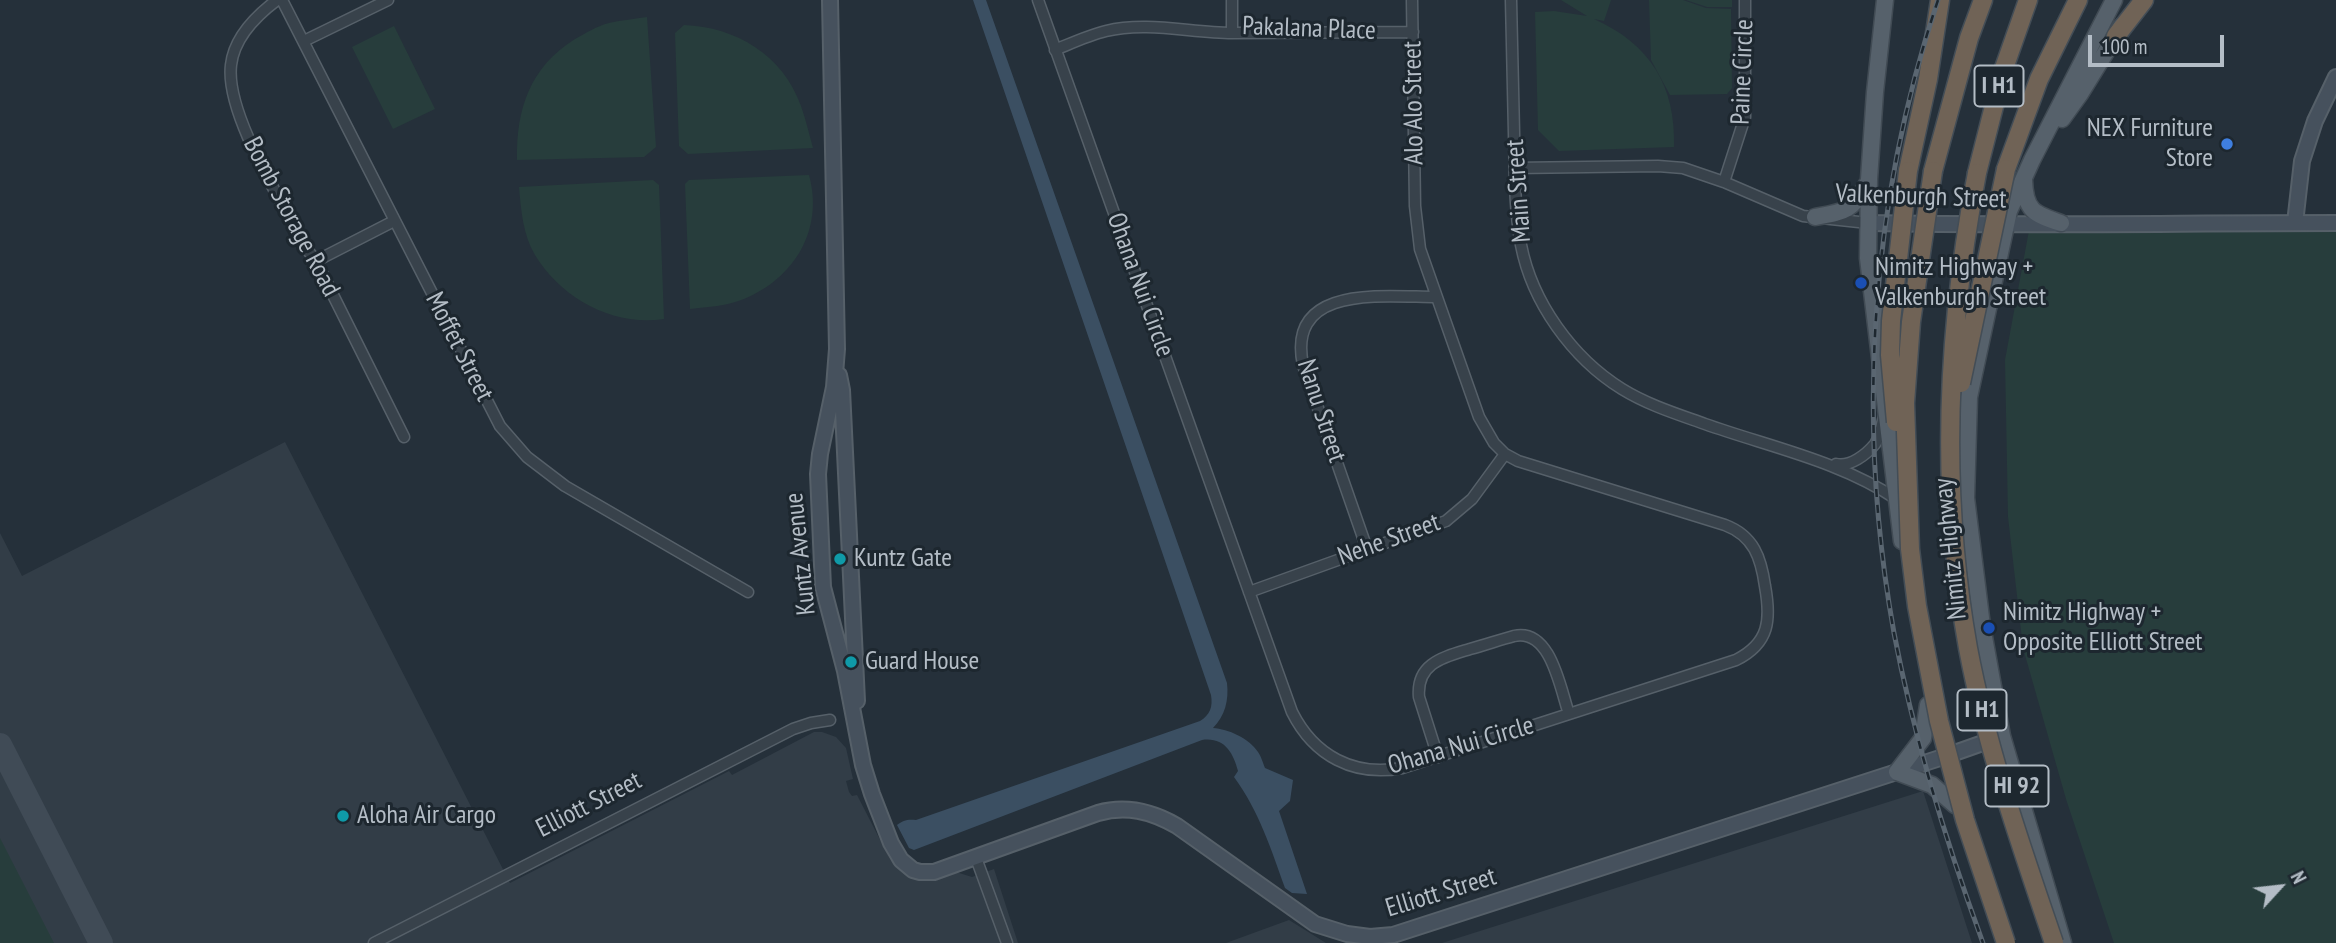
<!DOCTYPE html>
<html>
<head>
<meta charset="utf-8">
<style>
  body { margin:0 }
  #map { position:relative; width:2336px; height:943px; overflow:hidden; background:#25303a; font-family:"PT Sans Narrow",sans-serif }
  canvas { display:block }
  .north { position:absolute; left:2245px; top:852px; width:70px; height:70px; -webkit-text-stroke:5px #1d272f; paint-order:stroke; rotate:63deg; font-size:19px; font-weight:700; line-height:28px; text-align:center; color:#b4bdc6 }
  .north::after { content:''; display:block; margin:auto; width:24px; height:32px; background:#b4bdc6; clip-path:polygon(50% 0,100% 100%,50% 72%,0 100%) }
  .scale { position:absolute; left:2088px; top:35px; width:136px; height:32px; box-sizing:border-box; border:4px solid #b4bdc6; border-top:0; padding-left:9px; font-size:21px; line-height:24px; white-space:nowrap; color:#b4bdc6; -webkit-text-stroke:5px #1d272f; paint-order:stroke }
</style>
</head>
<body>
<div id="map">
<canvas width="2336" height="943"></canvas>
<div class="north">N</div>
<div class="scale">100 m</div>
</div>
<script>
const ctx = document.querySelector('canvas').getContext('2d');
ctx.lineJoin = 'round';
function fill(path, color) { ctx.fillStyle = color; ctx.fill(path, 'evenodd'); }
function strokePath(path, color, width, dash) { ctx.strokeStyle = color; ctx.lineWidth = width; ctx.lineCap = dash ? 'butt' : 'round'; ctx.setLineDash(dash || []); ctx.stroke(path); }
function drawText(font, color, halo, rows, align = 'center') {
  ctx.font = font + ' "PT Sans Narrow",sans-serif'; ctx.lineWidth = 6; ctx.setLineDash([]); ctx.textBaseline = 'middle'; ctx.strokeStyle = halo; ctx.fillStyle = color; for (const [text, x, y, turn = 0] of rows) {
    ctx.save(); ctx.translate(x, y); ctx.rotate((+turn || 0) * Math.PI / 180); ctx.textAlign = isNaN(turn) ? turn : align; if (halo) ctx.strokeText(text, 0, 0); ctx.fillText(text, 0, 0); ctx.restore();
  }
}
const airport = new Path2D(`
  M 285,442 L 510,883 L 729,771 L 732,775 L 814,732 L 822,732 L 836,737 L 846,748 L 853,779 L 846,781 L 849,792 L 852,796 L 857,795 L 890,859 L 908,875 L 924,880 L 933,880 L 956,872 L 972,877 L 994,869 L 1018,943 L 0,943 L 0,533 L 22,576 Z
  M 1923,791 L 1972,943 L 1442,943 Z
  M 1289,920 L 1326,943 L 1226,943 Z`);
const green = new Path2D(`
  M 1561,0 L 1611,0 L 1604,21 L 1594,19 C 1650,44 1676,86 1674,147 L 1559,151 L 1538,130 L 1535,12 L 1554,11 L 1587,16 Z
  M 1649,0 L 1683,0 L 1706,8 L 1731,9 L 1732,88 L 1727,94 L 1670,95 L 1651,60 Z
  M 1686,0 L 1732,0 L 1732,7 L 1707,7 Z
  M 647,17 L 656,147 L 644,157 L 517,160 C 516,109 530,67 575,39 C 586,33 597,26 609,23 C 622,20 635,19 647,17 Z
  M 684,25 C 736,27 783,55 801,106 C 806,120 809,134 813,148 L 688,154 L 679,146 L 675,33 Z
  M 394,26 L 435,109 L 393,129 L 352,47 Z
  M 809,175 C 824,229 795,278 744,299 C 727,306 708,307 690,309 L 685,184 L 689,180 Z
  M 653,180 L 659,185 L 664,319 C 613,327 561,298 535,255 C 523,235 521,210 519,187 Z
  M 2336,223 L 2336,943 L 2114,943 L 2066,799 L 2023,648 L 2008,517 L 2005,360 L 2030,225 Z
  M 0,838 L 54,943 L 0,943 Z`);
const water = new Path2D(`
  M 973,0 L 986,0 L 1227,683 C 1229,700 1225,716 1213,728 C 1228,729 1249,738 1258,752 C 1261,756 1263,763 1265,768 L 1293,780 L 1290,801 L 1279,811 L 1307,894 L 1292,893 L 1285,888 C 1271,849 1259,811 1234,777 L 1238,771 C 1233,752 1224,737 1202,740 L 914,850 L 909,848 L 897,825 C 903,820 908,819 916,820 L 1200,721 C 1210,715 1213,707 1211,695 Z`);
const taxiway = new Path2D(`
  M 0,745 L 101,943`);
const street = new Path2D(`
  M 277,0 C 257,15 234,38 231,65 C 225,114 283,203 306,248 L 316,261 L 404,437
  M 282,0 L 500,426 L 527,457 L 565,486 L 748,592
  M 1038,0 L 1292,712 C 1314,756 1354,777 1402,768 L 1736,660 C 1770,643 1771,619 1765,586 C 1761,558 1754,536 1725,525 L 1518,461 L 1505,454 L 1494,443 L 1479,417 L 1420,249 L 1415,206 L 1412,0
  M 1232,0 L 1232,33 L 1413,32
  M 1511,0 C 1512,44 1513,89 1514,133 C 1515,170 1514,208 1521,245 C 1532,302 1572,358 1622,389 C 1648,405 1677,414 1705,424 C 1770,447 1840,461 1898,500
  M 304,41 L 388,0
  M 1055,50 C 1072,43 1089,35 1106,31 C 1147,21 1191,33 1232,33
  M 1515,168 L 1658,166 L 1683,168 L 1724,182 L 1803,216 L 1868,223
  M 1724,182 L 1745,117 L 1745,0
  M 316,261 L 394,221
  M 1836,464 C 1850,467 1866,455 1875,444 C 1880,437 1882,424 1884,416
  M 1367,549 L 1303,365 C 1286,283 1386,297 1436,297
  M 1249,592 L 1446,521 L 1472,499 L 1505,454
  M 1438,757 L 1419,697 C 1416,663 1444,657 1470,649 C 1485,645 1499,640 1514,636 C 1551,628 1560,688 1569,714
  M 976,858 L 1007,943
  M 374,943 L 793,729 L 811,723 L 830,720`);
const secondary = new Path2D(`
  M 830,0 L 837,349 L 834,387 L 820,454 L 818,474 L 823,587 L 845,671 L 863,765 L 872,794 L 891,843 L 901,860 L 913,870 L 920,872 L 934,872 L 1098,813 C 1126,805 1151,811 1177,826 L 1315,924 L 1347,934 L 1370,937 L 1393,935 L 1943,757 L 1997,738
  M 1868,223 C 2024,226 2180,223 2336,223
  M 2295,223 L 2302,161 L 2315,121 L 2336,77
  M 839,375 L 842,390 L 857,701`);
const primary = new Path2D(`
  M 1885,0 L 1875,92 L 1869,179 L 1868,258 L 1902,541
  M 2062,119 L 2080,94 L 2122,26
  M 2024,180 C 2025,211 2034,214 2061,223
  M 1815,217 C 1843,212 1852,212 1867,184
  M 1928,705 L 1923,738 L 1897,772 L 1932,785 L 1955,805
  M 2063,943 L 2002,736 L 1982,626 L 1966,498 L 1969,397 L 2009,211 L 2032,160 L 2114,0`);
const highway = new Path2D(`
  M 2116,36 L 2144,0
  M 2006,169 L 2039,79 L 2078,0
  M 1908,171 L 1928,79 L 1940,0
  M 1933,171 L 1969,38 L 1983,0
  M 1977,173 L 2003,71 L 2028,0`);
const rail = new Path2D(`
  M 1938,0 C 1870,203 1856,423 1894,633 C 1914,738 1946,842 1983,943`);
const highwayBridge = new Path2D(`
  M 1933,171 L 1911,322 L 1905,403 L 1910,549 L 1917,606 L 1939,721 L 1965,820 L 2006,943
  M 1977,173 C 1947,329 1940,492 1968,648 C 1987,749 2021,846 2054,943
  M 1961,383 L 2006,169
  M 1896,422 L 1890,355 L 1891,321 L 1908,171`);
const markers = [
  [2227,144,7,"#3f7fe0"],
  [1861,283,7,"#1a4fb4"],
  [840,559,7,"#0f9aa8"],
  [1989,628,7,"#1a4fb4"],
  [851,662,7,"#0f9aa8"],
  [343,816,7,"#0f9aa8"]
];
const shields = [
  [1999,86,49],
  [1982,710,49],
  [2017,786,63]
];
const shieldNames = [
  ["I H1",1999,86],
  ["I H1",1982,710],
  ["HI 92",2017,786]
];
const streetNames = [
  ["Pakalana Place",1309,29,2],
  ["Paine Circle",1743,72,-88],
  ["Alo Alo Street",1414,103,-91],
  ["Main Street",1519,191,-94],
  ["Valkenburgh Street",1921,197,2],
  ["Bomb Storage Road",291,217,62],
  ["Ohana Nui Circle",1140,285,70],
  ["Moffet Street",459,347,63],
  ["Nanu Street",1321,411,72],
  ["Nehe Street",1389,540,-20],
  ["Nimitz Highway",1951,549,-96],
  ["Kuntz Avenue",801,554,-96],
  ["Ohana Nui Circle",1461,746,-16],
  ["Elliott Street",589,805,-27],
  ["Elliott Street",1441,893,-17]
];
const poiNames = [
  ["NEX Furniture",2213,129,"right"],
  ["Store",2213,159,"right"],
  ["Nimitz Highway +",1875,268],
  ["Valkenburgh Street",1875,298],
  ["Kuntz Gate",854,559],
  ["Nimitz Highway +",2003,613],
  ["Opposite Elliott Street",2003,643],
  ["Guard House",865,662],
  ["Aloha Air Cargo",357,816]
];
fill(airport, '#323d47');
fill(green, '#273d3c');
fill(water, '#3b4f62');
strokePath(taxiway, '#404b56', 24);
strokePath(street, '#566069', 13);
strokePath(secondary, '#566069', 18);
strokePath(primary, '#414b54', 19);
strokePath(highway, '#434d56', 21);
strokePath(street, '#38424b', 10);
strokePath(secondary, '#46515d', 14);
strokePath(primary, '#56616b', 16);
strokePath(highway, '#706356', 18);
strokePath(rail, '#5a6671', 5);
strokePath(rail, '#1d272f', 2.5, [8]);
strokePath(highwayBridge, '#434d56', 21, []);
strokePath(highwayBridge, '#706356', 18);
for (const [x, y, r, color] of markers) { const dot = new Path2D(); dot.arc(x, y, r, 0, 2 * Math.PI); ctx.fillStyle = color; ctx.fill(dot); strokePath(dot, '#1d272f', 2.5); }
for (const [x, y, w] of shields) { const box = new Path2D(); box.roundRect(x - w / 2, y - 20.5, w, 41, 5); ctx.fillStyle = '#1d272f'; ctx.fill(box); strokePath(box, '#b4bdc6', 2); }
drawText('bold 24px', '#b4bdc6', null, shieldNames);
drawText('26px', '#b4bdc6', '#1d272f', streetNames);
drawText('26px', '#b4bdc6', '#1d272f', poiNames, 'left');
</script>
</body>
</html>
